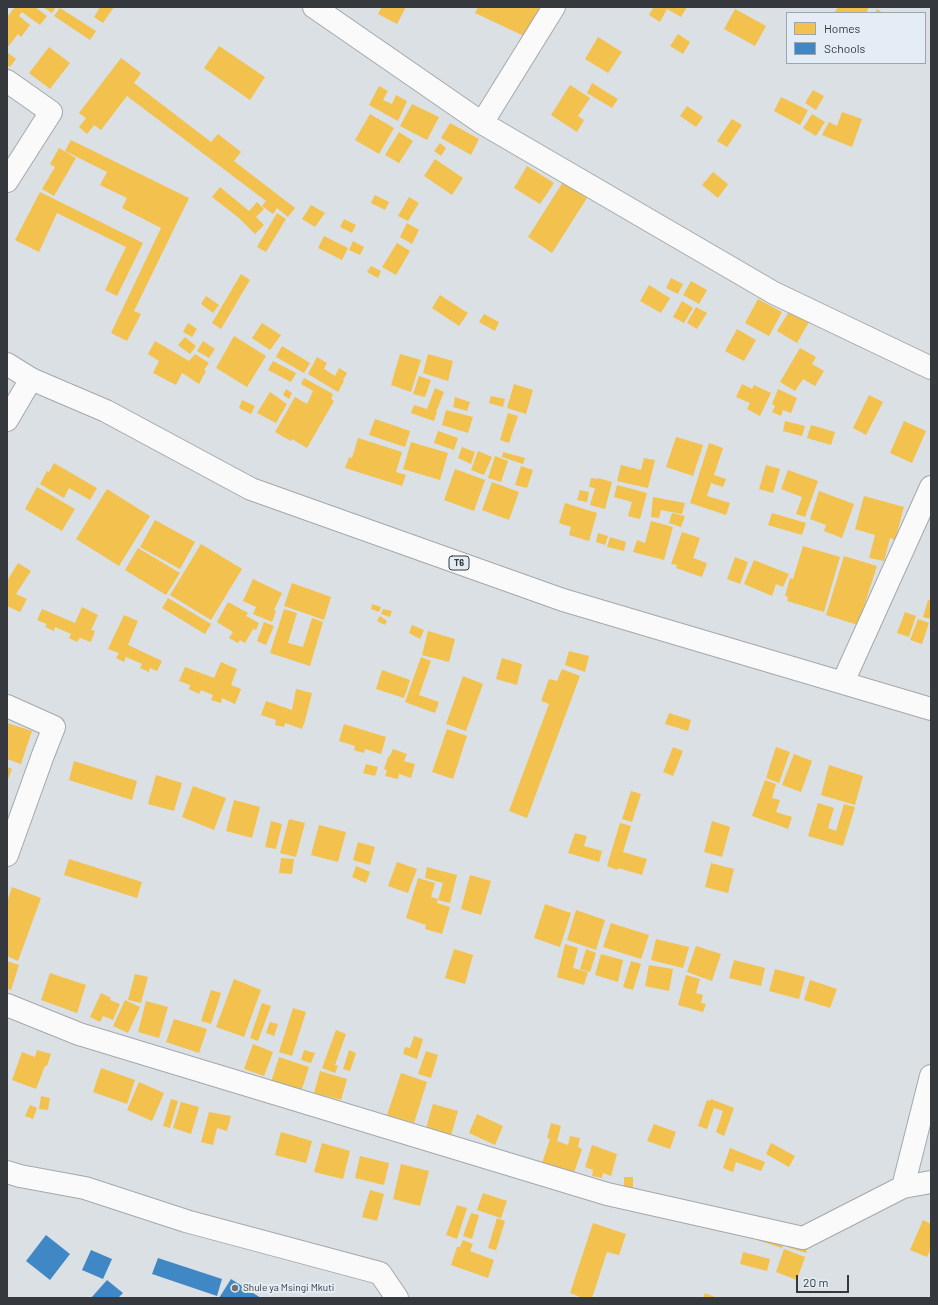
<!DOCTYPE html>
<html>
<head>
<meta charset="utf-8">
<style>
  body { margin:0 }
  #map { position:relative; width:938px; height:1305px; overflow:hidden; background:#dbe0e4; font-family:Barlow,sans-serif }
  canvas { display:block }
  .frame { position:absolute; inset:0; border:8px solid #35383c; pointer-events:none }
  .legend { position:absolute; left:786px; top:12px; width:140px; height:52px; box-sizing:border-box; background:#e4edf5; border:1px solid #9ea5ab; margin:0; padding:5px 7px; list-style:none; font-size:12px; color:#35383c }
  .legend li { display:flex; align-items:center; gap:8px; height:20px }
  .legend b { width:20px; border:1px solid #9ea5ab }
  .scale { position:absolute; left:796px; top:1275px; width:53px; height:18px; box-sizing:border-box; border:2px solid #35383c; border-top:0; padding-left:5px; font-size:12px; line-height:14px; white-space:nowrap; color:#35383c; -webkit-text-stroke:3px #e4edf5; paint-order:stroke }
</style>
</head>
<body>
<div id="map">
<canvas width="938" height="1305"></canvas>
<div class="frame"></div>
<ul class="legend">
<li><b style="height:11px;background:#f2c14e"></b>Homes</li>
<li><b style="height:11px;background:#3f88c5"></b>Schools</li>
</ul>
<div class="scale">20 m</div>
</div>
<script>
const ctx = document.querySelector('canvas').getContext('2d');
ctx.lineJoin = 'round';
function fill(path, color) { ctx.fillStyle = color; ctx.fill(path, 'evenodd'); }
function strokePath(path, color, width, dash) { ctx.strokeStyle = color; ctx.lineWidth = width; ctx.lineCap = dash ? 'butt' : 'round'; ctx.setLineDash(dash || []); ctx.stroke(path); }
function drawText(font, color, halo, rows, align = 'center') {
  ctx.font = font + ' Barlow,sans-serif'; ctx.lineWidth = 4; ctx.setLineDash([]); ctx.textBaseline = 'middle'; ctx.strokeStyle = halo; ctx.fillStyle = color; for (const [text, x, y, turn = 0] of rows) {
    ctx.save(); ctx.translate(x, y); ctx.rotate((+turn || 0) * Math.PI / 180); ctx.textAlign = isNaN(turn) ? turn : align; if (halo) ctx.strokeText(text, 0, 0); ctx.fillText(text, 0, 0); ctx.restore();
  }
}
const homes = new Path2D(`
  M 15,7 L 35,7 L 47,16 L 40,25 L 22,12 L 19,16 L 30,25 L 21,37 L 18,34 L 7,48 L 7,17 Z
  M 43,7 L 56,7 L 52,13 Z
  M 100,7 L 114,7 L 103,23 L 94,17 Z
  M 382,7 L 406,7 L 397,24 L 378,14 Z
  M 478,7 L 540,7 L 538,11 L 542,13 L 526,37 L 475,13 Z
  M 651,7 L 687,7 L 681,17 L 667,9 L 660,22 L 649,15 L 653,8 Z
  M 838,7 L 869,7 L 866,13 L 837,13 L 835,12 Z
  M 60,8 L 96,31 L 90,40 L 54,16 Z
  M 735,9 L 766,26 L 755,46 L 724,29 Z
  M 877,9 L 883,13 L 875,13 Z
  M 678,34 L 690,42 L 683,54 L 670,46 Z
  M 598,37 L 622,52 L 608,73 L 585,59 Z
  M 219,46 L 265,77 L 250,100 L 204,68 Z
  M 49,47 L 70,63 L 50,89 L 29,73 Z
  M 7,52 L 16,59 L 10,67 L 7,65 Z
  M 121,58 L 141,73 L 134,83 L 211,142 L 218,134 L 241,152 L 234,161 L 295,208 L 288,217 L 277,208 L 273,214 L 262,206 L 266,201 L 127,96 L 101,130 L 94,125 L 87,134 L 79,127 L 86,118 L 79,113 Z
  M 592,83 L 618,99 L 612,108 L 587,93 Z
  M 570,85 L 590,98 L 578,116 L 584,120 L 577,132 L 551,115 Z
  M 379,86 L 388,91 L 383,100 L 392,104 L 396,95 L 407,101 L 398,121 L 369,105 Z
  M 813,90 L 824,96 L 816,110 L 805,103 Z
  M 781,97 L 808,110 L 800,125 L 774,111 Z
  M 412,104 L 439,117 L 427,140 L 400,126 Z
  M 687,106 L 703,117 L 696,127 L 680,116 Z
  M 842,112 L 862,119 L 852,147 L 822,135 L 829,122 L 837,126 Z
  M 370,114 L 394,128 L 379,154 L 355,140 Z
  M 812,114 L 825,122 L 816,136 L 803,128 Z
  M 732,119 L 742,125 L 727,147 L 717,141 Z
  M 450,123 L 479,139 L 471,155 L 441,138 Z
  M 399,132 L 413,141 L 399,163 L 385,155 Z
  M 71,140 L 189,198 L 134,311 L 141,314 L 127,341 L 111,333 L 161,228 L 122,208 L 127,198 L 100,185 L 107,172 L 65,151 Z
  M 440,143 L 446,148 L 441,156 L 434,151 Z
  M 59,148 L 76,158 L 54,196 L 42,189 L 55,167 L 50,164 Z
  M 435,159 L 463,178 L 452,195 L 424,176 Z
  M 527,166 L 554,183 L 540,204 L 514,188 Z
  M 713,172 L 728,184 L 718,198 L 702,185 Z
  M 563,182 L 587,198 L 552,253 L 528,237 Z
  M 220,187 L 249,211 L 257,202 L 264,209 L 256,217 L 264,225 L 255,234 L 239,218 L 212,197 Z
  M 40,192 L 143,243 L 117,296 L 105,290 L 126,247 L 57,213 L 39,252 L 15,240 Z
  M 375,195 L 389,202 L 385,210 L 371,203 Z
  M 409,197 L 419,203 L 408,221 L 398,216 Z
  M 311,205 L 325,213 L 315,227 L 302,219 Z
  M 277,213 L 286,219 L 266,252 L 257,247 Z
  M 344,219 L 356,225 L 352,233 L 340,227 Z
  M 407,223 L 419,230 L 412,244 L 400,237 Z
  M 324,236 L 348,248 L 342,260 L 318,248 Z
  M 353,241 L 364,247 L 360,255 L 349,250 Z
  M 397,243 L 410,251 L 396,275 L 382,267 Z
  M 371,266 L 381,271 L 378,278 L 367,272 Z
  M 241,274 L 250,280 L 221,329 L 212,323 Z
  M 671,278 L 683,284 L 678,294 L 666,288 Z
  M 691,281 L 707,290 L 699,304 L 683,295 Z
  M 649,285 L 670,298 L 661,313 L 640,301 Z
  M 440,295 L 468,313 L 459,326 L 432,308 Z
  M 206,296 L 219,305 L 213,313 L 201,304 Z
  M 758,299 L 782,312 L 769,336 L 745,323 Z
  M 682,301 L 693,308 L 684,323 L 673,317 Z
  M 696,307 L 707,313 L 697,329 L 687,323 Z
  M 790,310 L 809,322 L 797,343 L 777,331 Z
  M 484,314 L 499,322 L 495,331 L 479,322 Z
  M 188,323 L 197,329 L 192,337 L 183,332 Z
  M 262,323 L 281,335 L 270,350 L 252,338 Z
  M 737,329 L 756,340 L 744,361 L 725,351 Z
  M 234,336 L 266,356 L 247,387 L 216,368 Z
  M 185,337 L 196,346 L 190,354 L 178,345 Z
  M 155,341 L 189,361 L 195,354 L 209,363 L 204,370 L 206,371 L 199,384 L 182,373 L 176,385 L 153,373 L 159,361 L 148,354 Z
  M 203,341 L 215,349 L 209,358 L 197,351 Z
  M 282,346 L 310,363 L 304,373 L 276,357 Z
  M 800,348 L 816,357 L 812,364 L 824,371 L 815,386 L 803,379 L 795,391 L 780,382 Z
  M 400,354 L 421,360 L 411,392 L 391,385 Z
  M 428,354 L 453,361 L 448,381 L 423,373 Z
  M 317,357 L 327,363 L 324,369 L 335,376 L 339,368 L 347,373 L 343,380 L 344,381 L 338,392 L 308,374 Z
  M 273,361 L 296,373 L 291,382 L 268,370 Z
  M 419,376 L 431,380 L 425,397 L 413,394 Z
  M 304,378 L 333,394 L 331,399 L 334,401 L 307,448 L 292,439 L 291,441 L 275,432 L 295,397 L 307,404 L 313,391 L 301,384 Z
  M 514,384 L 533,390 L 526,414 L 507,408 Z
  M 742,384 L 752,389 L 754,385 L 771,393 L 760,416 L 747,409 L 750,403 L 736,397 Z
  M 435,388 L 444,392 L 436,412 L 437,412 L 434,421 L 411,413 L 414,405 L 427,409 Z
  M 286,389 L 292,393 L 289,399 L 283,395 Z
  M 778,389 L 797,398 L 791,413 L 783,410 L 781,416 L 772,412 L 775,406 L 772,404 Z
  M 270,392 L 287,404 L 276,423 L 257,413 Z
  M 869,395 L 883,402 L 866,435 L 853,428 Z
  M 491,396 L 505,399 L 503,407 L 489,403 Z
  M 455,397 L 470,402 L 467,411 L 453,407 Z
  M 242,400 L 255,406 L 251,414 L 239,408 Z
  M 446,410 L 473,417 L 468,433 L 442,425 Z
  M 508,413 L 518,416 L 509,443 L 500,440 Z
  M 375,419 L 410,431 L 405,447 L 369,435 Z
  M 785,421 L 805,426 L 802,436 L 783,431 Z
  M 904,421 L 926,431 L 912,463 L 890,453 Z
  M 811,425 L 835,432 L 831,445 L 807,438 Z
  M 438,431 L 458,438 L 454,450 L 434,443 Z
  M 676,437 L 703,445 L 693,476 L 666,467 Z
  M 358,438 L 402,452 L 396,472 L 406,475 L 402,486 L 345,468 L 349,457 L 352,458 Z
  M 411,442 L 448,453 L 440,480 L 403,469 Z
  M 709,443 L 723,448 L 714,475 L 726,479 L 723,487 L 711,483 L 707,496 L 730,503 L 726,515 L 690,503 Z
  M 462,447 L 475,452 L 471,464 L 458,458 Z
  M 478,451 L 492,457 L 484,475 L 471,470 Z
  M 503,452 L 525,458 L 523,464 L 502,457 Z
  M 495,456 L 508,461 L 501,482 L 488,478 Z
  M 644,458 L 655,460 L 648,488 L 617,481 L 621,465 L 641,470 Z
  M 54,463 L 97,488 L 90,500 L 69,488 L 64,498 L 40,484 L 47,471 L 49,472 Z
  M 766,465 L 780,469 L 773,493 L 759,489 Z
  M 521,466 L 533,470 L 527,488 L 515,485 Z
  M 455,469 L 485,480 L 474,511 L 444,500 Z
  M 788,470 L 818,481 L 805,517 L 796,514 L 802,497 L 781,489 Z
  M 591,478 L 598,479 L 598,478 L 612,482 L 605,509 L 590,505 L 595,488 L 589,487 Z
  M 492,482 L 519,492 L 509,520 L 482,510 Z
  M 617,485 L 647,493 L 640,519 L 628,516 L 632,502 L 614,497 Z
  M 37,487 L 75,509 L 62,531 L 25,509 Z
  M 107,489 L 150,516 L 119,566 L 76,539 Z
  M 580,490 L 589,492 L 587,502 L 577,500 Z
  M 819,491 L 854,504 L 842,538 L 824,531 L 826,525 L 810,519 Z
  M 864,496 L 904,507 L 895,540 L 890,538 L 884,561 L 869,558 L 875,535 L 855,529 Z
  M 653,497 L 685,503 L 682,514 L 661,510 L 659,518 L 651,517 Z
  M 565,503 L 597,513 L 589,541 L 569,535 L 571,527 L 559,523 Z
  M 672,513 L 685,516 L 681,527 L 669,523 Z
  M 772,513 L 806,523 L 802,535 L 768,525 Z
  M 155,520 L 195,542 L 180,569 L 140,547 Z
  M 651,521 L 673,527 L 664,560 L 633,552 L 637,540 L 645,543 Z
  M 682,532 L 700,538 L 693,558 L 707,563 L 702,577 L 676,568 L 677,565 L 671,564 Z
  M 598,533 L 608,536 L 605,545 L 596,542 Z
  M 610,537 L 626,542 L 624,551 L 607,547 Z
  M 201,544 L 242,569 L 211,620 L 170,595 Z
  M 803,546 L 840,557 L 824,612 L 787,601 L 788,597 L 785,596 L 790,578 L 793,579 Z
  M 138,548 L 180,573 L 166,595 L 125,570 Z
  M 844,556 L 877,566 L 858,625 L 826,615 Z
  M 735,557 L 748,562 L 740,584 L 727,579 Z
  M 754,560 L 789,574 L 783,587 L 776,584 L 772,596 L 744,584 Z
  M 18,563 L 31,571 L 16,594 L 27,599 L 20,612 L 7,606 L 7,581 Z
  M 253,579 L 282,593 L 274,610 L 276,611 L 272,622 L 253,614 L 256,607 L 243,601 Z
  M 292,583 L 331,597 L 324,620 L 284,606 Z
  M 168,598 L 211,624 L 205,634 L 162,608 Z
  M 928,600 L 931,601 L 931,619 L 923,617 Z
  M 228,602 L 248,613 L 246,616 L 259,623 L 256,630 L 253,629 L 245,643 L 240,640 L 238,643 L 229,638 L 233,632 L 217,622 Z
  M 372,604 L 381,607 L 379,612 L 371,609 Z
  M 82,607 L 98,615 L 91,630 L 95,631 L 91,642 L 80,638 L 77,642 L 69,638 L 71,634 L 55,627 L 54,631 L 45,627 L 47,624 L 37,620 L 42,609 L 75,623 Z
  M 284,609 L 297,613 L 288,643 L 303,647 L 312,618 L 323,622 L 310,666 L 270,653 Z
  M 383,609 L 392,611 L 390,617 L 381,614 Z
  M 905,612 L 916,616 L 909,637 L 897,633 Z
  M 124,615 L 138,621 L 128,645 L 162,661 L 157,671 L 150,668 L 149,672 L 140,668 L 142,664 L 126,657 L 124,662 L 116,658 L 119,653 L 108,649 Z
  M 380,616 L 387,621 L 385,625 L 377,621 Z
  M 918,619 L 929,623 L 922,644 L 910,640 Z
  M 264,622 L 274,626 L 266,645 L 257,641 Z
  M 412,625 L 424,630 L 420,639 L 409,633 Z
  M 428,631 L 455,639 L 449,662 L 422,655 Z
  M 569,651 L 589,656 L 585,672 L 565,665 Z
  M 421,657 L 431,661 L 419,695 L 439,702 L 435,713 L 405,702 Z
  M 502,658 L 522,664 L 517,685 L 496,679 Z
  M 221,662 L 237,669 L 231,685 L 241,689 L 235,704 L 222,698 L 221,703 L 211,700 L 213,695 L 201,690 L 199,694 L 189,689 L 190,685 L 179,681 L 185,667 L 214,678 Z
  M 562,669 L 580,676 L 527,818 L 509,811 L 549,704 L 541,701 L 549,679 L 557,681 Z
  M 382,670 L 410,680 L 404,698 L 376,689 Z
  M 463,676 L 483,684 L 466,731 L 446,724 Z
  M 296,689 L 312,693 L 305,721 L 302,729 L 285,723 L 284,727 L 275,725 L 276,720 L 261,715 L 266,701 L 292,710 Z
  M 669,713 L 691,720 L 688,731 L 665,724 Z
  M 7,723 L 32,731 L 21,764 L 7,759 Z
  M 344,724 L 386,737 L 381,754 L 365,749 L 364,753 L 354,750 L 355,746 L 339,741 Z
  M 447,729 L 467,736 L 453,779 L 432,772 Z
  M 673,747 L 683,751 L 673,776 L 663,772 Z
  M 776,747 L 790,752 L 779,783 L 766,778 Z
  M 393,749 L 407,754 L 404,761 L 415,764 L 411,778 L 399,774 L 398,779 L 385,776 L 387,770 L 384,769 L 389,755 L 390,756 Z
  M 794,754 L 812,761 L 801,792 L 782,785 Z
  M 74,761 L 137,781 L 132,800 L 69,780 Z
  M 366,764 L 378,767 L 375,776 L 363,773 Z
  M 829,765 L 863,776 L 855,805 L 821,795 Z
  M 7,767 L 12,769 L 7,782 Z
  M 156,775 L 182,783 L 174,811 L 148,804 Z
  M 765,780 L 776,784 L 772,798 L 780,800 L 776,812 L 792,817 L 788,829 L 752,816 Z
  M 193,786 L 226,798 L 214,830 L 182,817 Z
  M 631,791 L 641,794 L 632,822 L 622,819 Z
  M 234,800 L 260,807 L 252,838 L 226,831 Z
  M 818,803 L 834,808 L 828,828 L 836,831 L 844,804 L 855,807 L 843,846 L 808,836 Z
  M 289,819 L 305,823 L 296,857 L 280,853 Z
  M 271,821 L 282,824 L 276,849 L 265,847 Z
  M 712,821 L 730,827 L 722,857 L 704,852 Z
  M 620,823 L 631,826 L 623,852 L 647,859 L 642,875 L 618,868 L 617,870 L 607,866 Z
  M 319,825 L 346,832 L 338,862 L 311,855 Z
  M 575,833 L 587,836 L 584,846 L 602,851 L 599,862 L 568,853 Z
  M 358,842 L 375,847 L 370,865 L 353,860 Z
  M 281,858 L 294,859 L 292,874 L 279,873 Z
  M 69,859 L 142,882 L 137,898 L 64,875 Z
  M 397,862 L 417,869 L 408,893 L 388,886 Z
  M 711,863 L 734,869 L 728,893 L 705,887 Z
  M 356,866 L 370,872 L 366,883 L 352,877 Z
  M 427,867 L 457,875 L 450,903 L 438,900 L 443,883 L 425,878 Z
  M 470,875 L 491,881 L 481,915 L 461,909 Z
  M 418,878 L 435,883 L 431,897 L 438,899 L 437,903 L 450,907 L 442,934 L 425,929 L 426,925 L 406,918 Z
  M 12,887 L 41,898 L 18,961 L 7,956 L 7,902 Z
  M 545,904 L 571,913 L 560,947 L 534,938 Z
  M 576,910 L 605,920 L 596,950 L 567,940 Z
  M 611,923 L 649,935 L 641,959 L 603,947 Z
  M 656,939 L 689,947 L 683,968 L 651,960 Z
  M 565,944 L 578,948 L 573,968 L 588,972 L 584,985 L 557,977 Z
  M 696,946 L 721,954 L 712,981 L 687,972 Z
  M 454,949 L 473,955 L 465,984 L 445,978 Z
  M 586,949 L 596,953 L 590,972 L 580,969 Z
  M 601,954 L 623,960 L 618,982 L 595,975 Z
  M 734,960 L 765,968 L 761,986 L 729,978 Z
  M 7,961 L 19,965 L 11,990 L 7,989 Z
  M 631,961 L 641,964 L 633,990 L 623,987 Z
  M 649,965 L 673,969 L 669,991 L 645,986 Z
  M 775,969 L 805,977 L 799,999 L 769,991 Z
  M 50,973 L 86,985 L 77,1013 L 41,1000 Z
  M 135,974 L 148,977 L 141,1003 L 128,1000 Z
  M 686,975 L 700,979 L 696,993 L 703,995 L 701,1003 L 706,1004 L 703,1012 L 678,1005 Z
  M 234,979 L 261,990 L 244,1037 L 216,1027 Z
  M 810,980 L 837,989 L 830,1008 L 804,1000 Z
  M 211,990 L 221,993 L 211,1024 L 201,1021 Z
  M 101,993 L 111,998 L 110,1000 L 120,1004 L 113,1020 L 103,1016 L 100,1022 L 90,1017 Z
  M 125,1000 L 140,1007 L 128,1033 L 113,1026 Z
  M 146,1001 L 168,1007 L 159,1038 L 138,1032 Z
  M 262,1003 L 271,1006 L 258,1041 L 250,1038 Z
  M 293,1008 L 306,1012 L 292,1056 L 279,1052 Z
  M 174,1019 L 207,1029 L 199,1053 L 166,1042 Z
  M 270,1022 L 278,1024 L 274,1036 L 266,1033 Z
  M 336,1030 L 346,1034 L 335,1065 L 338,1066 L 335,1073 L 322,1068 Z
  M 414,1036 L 423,1039 L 417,1059 L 403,1054 L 405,1047 L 410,1048 Z
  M 253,1044 L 273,1052 L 264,1076 L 244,1069 Z
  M 37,1050 L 51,1054 L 47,1066 L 45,1066 L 36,1089 L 12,1080 L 22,1052 L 35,1057 Z
  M 304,1050 L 315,1053 L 311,1063 L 301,1060 Z
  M 349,1050 L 356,1053 L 350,1071 L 343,1069 Z
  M 426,1051 L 438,1055 L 431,1078 L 418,1074 Z
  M 279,1057 L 309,1067 L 301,1092 L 271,1082 Z
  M 101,1068 L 135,1080 L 127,1104 L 93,1092 Z
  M 320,1071 L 347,1079 L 341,1100 L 314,1093 Z
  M 401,1073 L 427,1082 L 414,1123 L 387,1115 Z
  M 139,1082 L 164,1093 L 152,1121 L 127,1110 Z
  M 41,1096 L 50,1098 L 48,1110 L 39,1109 Z
  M 171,1099 L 178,1101 L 170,1128 L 163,1126 Z
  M 711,1099 L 734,1108 L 724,1136 L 716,1132 L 723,1111 L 714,1108 L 707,1129 L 698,1126 L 707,1100 L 710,1101 Z
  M 181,1102 L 199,1107 L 191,1134 L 173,1128 Z
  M 433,1104 L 458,1111 L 451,1135 L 426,1128 Z
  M 30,1105 L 37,1108 L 33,1119 L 25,1116 Z
  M 209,1112 L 231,1116 L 227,1131 L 217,1128 L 213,1145 L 201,1142 Z
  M 477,1114 L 503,1126 L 495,1145 L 469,1133 Z
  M 551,1123 L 561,1126 L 557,1141 L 568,1145 L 570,1136 L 580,1138 L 578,1147 L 582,1149 L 574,1173 L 542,1163 L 550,1139 L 547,1138 Z
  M 654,1124 L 676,1132 L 670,1149 L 647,1141 Z
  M 281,1132 L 312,1141 L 306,1163 L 275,1155 Z
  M 322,1143 L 350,1151 L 343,1179 L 314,1172 Z
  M 771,1143 L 795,1156 L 789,1167 L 766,1154 Z
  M 592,1145 L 617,1154 L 611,1176 L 603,1173 L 602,1178 L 592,1176 L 593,1170 L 585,1167 Z
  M 730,1148 L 765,1162 L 761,1171 L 736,1162 L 733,1172 L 723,1168 Z
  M 360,1156 L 389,1163 L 384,1185 L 355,1178 Z
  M 401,1164 L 429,1171 L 420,1206 L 393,1199 Z
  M 624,1177 L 633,1177 L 633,1188 L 624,1188 Z
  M 370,1190 L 384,1194 L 377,1221 L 362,1217 Z
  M 483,1193 L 507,1201 L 501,1218 L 477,1210 Z
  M 457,1205 L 467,1208 L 457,1239 L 446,1235 Z
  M 471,1213 L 479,1215 L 472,1239 L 463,1236 Z
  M 497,1218 L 505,1221 L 496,1250 L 488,1248 Z
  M 923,1220 L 931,1224 L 931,1249 L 927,1257 L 910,1250 Z
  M 593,1223 L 626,1234 L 619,1255 L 607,1252 L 592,1298 L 583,1298 L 570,1293 Z
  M 759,1233 L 784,1241 L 782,1248 L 757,1240 Z
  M 463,1240 L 473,1244 L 470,1251 L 494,1260 L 488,1278 L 451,1265 L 457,1247 L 460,1247 Z
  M 789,1241 L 808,1247 L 806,1253 L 787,1247 Z
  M 784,1249 L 805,1257 L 797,1280 L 776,1272 Z
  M 743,1252 L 770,1259 L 767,1271 L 740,1264 Z
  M 705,1293 L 717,1298 L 703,1298 Z`);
const schools = new Path2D(`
  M 46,1235 L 70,1254 L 50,1280 L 26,1261 Z
  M 91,1250 L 112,1259 L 103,1279 L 82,1270 Z
  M 158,1258 L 222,1279 L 217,1296 L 152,1274 Z
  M 231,1279 L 261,1298 L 219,1298 Z
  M 107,1280 L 123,1293 L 118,1298 L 91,1298 Z`);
const minor = new Path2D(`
  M 314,7 L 482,123 L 774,293 L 931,368
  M 7,81 L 51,112 L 7,181
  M 482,123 L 554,7
  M 7,420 L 31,379
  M 843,682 L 931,487
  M 7,706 L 54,727 L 43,755 L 7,855
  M 7,1005 L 79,1034 L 607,1194 L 803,1238 L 903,1187 L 931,1076
  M 7,1172 L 20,1176 L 85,1188 L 186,1221 L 380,1273 L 397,1298
  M 903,1187 L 931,1182`);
const highway = new Path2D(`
  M 7,364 L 31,379 L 106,411 L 251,489 L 563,600 L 931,709`);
const markers = [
  [235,1288,4,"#6f7377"]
];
const shields = [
  [459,563,20]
];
const shieldNames = [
  ["T6",459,563]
];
const poiNames = [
  ["Shule ya Msingi Mkuti",243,1288]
];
fill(homes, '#f2c14e');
fill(schools, '#3f88c5');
strokePath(minor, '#a4a8ab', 24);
strokePath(highway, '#a4a8ab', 24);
strokePath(minor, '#fafafb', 22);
strokePath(highway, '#fafafb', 22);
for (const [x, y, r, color] of markers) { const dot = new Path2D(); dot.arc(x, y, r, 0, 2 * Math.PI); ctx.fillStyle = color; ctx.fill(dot); strokePath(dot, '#e4edf5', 1.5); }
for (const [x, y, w] of shields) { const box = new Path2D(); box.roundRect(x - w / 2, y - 7, w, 14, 3); ctx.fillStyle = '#e4edf5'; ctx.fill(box); strokePath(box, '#35383c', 1); }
drawText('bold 9px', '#35383c', null, shieldNames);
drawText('10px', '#35383c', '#e4edf5', poiNames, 'left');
</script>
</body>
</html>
